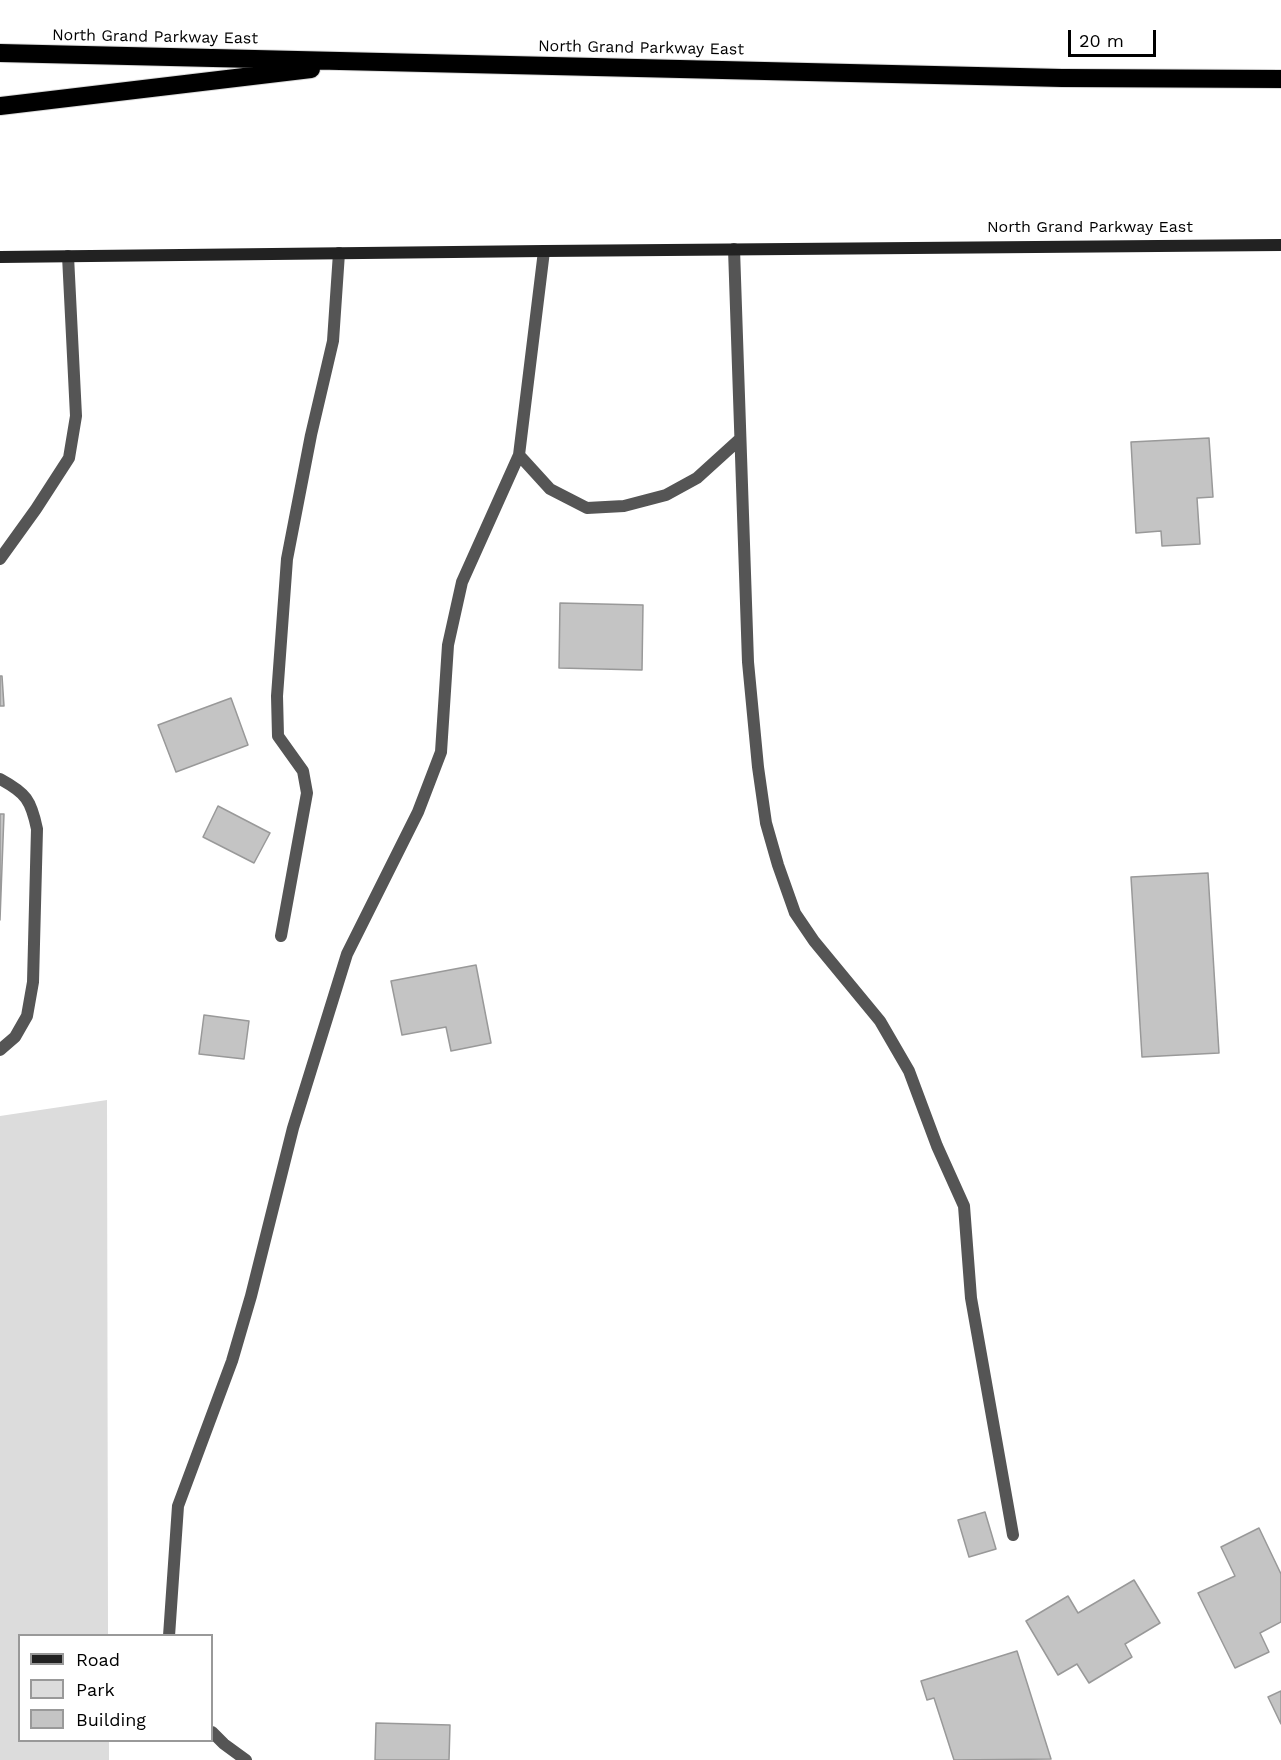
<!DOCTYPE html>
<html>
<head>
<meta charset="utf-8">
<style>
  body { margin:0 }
  #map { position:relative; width:1281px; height:1760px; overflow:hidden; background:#fff; font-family:"Work Sans",sans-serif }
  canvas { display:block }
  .legend { position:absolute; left:18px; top:1634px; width:195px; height:108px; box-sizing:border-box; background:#fff; border:2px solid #999; margin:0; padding:8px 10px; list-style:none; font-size:18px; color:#000 }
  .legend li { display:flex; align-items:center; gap:12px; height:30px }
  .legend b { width:30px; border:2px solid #999 }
  .scale { position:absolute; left:1068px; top:30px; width:88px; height:27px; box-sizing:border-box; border:3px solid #000; border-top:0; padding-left:8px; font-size:18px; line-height:21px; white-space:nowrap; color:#000; -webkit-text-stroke:4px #fff; paint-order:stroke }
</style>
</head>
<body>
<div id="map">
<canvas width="1281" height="1760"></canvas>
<ul class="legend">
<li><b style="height:8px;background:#222"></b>Road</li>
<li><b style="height:16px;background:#dcdcdc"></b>Park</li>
<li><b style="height:16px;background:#c4c4c4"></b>Building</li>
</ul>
<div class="scale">20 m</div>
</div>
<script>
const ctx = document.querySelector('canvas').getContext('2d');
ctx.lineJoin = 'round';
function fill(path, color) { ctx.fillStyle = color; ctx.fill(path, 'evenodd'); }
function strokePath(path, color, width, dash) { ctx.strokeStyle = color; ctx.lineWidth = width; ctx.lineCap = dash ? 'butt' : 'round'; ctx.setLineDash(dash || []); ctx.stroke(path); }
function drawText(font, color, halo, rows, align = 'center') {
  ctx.font = font + ' "Work Sans",sans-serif'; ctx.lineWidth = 4.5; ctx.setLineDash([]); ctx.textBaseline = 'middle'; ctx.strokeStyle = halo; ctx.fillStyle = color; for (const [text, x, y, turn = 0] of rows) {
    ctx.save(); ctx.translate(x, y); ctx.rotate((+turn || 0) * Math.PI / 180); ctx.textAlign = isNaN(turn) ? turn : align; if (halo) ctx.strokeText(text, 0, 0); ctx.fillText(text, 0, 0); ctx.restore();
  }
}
const green = new Path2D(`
  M 107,1100 L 108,1635 L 20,1636 L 20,1740 L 109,1741 L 109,1760 L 0,1760 L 0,1116 Z`);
const building = new Path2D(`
  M 1209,438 L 1213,497 L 1197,498 L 1200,544 L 1162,546 L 1161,531 L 1136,533 L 1131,442 Z
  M 560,603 L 643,605 L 642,670 L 559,668 Z
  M 0,676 L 2,676 L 4,706 L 0,706 Z
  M 231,698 L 248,745 L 176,772 L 158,725 Z
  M 218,806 L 270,833 L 254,863 L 203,837 Z
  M 0,814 L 4,814 L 0,920 Z
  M 1208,873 L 1219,1053 L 1142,1057 L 1131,877 Z
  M 476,965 L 491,1043 L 451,1051 L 446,1027 L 402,1035 L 391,981 Z
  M 204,1015 L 249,1021 L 244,1059 L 199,1054 Z
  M 985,1512 L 996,1549 L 969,1557 L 958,1520 Z
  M 1259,1528 L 1281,1574 L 1281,1622 L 1260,1633 L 1269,1652 L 1235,1668 L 1198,1593 L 1235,1576 L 1221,1547 Z
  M 1134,1580 L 1160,1623 L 1125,1644 L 1132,1657 L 1089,1683 L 1077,1664 L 1058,1675 L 1026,1621 L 1068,1596 L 1078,1613 Z
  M 1017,1651 L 1051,1759 L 954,1760 L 934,1698 L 927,1700 L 921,1681 Z
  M 1281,1691 L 1281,1724 L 1268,1697 Z
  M 376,1723 L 450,1725 L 449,1760 L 375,1760 Z`);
const lane = new Path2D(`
  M 734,249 L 748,662 L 758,767 L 766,823 L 778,865 L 795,913 L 814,941 L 880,1021 L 909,1071 L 937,1146 L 964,1206 L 971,1298 L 1013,1535
  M 519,455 L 550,489 L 587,508 L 624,506 L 666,495 L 697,478 L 740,439
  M 0,559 L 36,509 L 69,458 L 76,416 L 68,256
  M 0,779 C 26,793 31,800 37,829 L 33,982 L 27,1016 L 15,1037 L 0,1050
  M 281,936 L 307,793 L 303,771 L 278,736 L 277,696 L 287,559 L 311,435 L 333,341 L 339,253
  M 169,1636 L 178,1506 L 232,1361 L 251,1296 L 293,1128 L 347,954 L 418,812 L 441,752 L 448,645 L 462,582 L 519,455 L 544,251
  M 212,1732 L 224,1744 L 246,1760`);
const secondary = new Path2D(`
  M 0,257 L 544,251 L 1281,245`);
const highway = new Path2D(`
  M 0,53 L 1062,78 L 1281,79
  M 0,106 L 311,69`);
const streetNames = [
  ["North Grand Parkway East",155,37,1],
  ["North Grand Parkway East",641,48,1],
  ["North Grand Parkway East",1090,227]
];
fill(green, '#dcdcdc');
fill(building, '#c4c4c4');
strokePath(building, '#999', 1.5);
strokePath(highway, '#dbdbdb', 20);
strokePath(lane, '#555', 12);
strokePath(secondary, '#222', 12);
strokePath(highway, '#000', 18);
drawText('16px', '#000', '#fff', streetNames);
</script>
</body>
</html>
